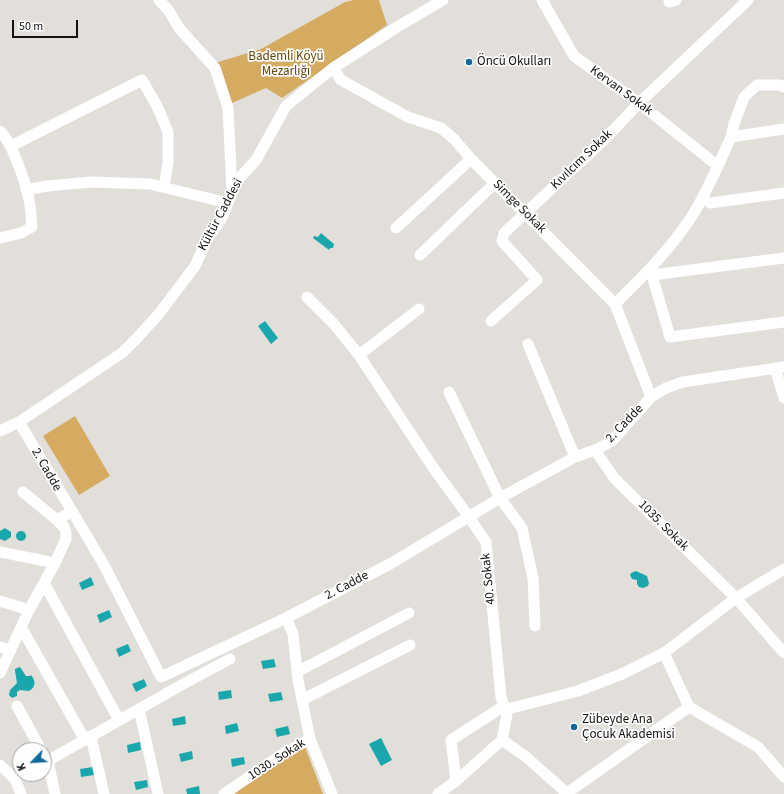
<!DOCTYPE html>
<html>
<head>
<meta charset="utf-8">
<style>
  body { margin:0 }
  #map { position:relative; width:784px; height:794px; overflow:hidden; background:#e2dfdb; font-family:"Source Sans 3",sans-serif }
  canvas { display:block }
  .north { position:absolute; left:12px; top:742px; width:40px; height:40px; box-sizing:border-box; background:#fff; border:1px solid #a1a0a0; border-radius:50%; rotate:245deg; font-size:11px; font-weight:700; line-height:16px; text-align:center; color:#131211 }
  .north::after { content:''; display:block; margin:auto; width:14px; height:18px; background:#116999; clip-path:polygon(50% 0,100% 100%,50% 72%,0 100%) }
  .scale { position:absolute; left:12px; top:20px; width:66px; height:18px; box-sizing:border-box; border:2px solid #131211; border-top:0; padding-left:5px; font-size:12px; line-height:14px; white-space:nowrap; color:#131211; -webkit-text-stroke:3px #fff; paint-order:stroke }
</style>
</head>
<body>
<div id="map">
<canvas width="784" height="794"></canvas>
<div class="north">K</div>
<div class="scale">50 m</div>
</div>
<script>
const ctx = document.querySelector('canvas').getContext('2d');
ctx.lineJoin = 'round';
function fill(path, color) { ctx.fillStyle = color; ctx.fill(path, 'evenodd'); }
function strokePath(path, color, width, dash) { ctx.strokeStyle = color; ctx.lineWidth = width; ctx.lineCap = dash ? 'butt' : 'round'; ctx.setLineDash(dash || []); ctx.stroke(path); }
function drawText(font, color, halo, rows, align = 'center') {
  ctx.font = font + ' "Source Sans 3",sans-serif'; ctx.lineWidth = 3.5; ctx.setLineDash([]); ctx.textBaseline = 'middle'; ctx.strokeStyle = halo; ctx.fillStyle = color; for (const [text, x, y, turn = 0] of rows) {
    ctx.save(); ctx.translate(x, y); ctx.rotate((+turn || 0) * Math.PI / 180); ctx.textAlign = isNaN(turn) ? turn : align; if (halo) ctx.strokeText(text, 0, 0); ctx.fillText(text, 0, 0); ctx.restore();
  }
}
const green = new Path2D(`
  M 354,0 L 379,0 L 387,25 L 282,98 L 266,88 L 232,103 L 221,68 L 215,63 L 261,49 L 345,2 Z
  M 75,416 L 110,476 L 79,495 L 43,436 Z
  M 305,747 L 323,794 L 234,794 L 271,768 Z`);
const water = new Path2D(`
  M 321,233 L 334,244 L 333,248 L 330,248 L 329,250 L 313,238 L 314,236 L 318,237 Z
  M 265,321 L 278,338 L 271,344 L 258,326 Z
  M 5,528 L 11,532 L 11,537 L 5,541 L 0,539 L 0,531 Z
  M16 536a5 5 0 1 1 10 0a5 5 0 1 1-10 0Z
  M 636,571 L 647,576 L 649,583 L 648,586 L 643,588 L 639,587 L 637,584 L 637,580 L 632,579 L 630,575 L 631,573 Z
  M 91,577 L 94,585 L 82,590 L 79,583 Z
  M 109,610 L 112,617 L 100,623 L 97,615 Z
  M 128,644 L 131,651 L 119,657 L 116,649 Z
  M 274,659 L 276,667 L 263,669 L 261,661 Z
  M 20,667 L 26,676 L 30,676 L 31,675 C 36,681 36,687 29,691 L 20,690 L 17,692 L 17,696 L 12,698 L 9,695 L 10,690 L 17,683 L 15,671 L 15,669 Z
  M 144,679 L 147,686 L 136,692 L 132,684 Z
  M 231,690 L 232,698 L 219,700 L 218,692 Z
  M 281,692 L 283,700 L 270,702 L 268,694 Z
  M 185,716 L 186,724 L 173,726 L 172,719 Z
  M 237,723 L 239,731 L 226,734 L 225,726 Z
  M 288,726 L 290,734 L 277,737 L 275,729 Z
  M 381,738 L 392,760 L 381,766 L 369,744 Z
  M 140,742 L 141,750 L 128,753 L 127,745 Z
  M 192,751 L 193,759 L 181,762 L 179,754 Z
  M 244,757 L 245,764 L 232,767 L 231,759 Z
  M 93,767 L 94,775 L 81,777 L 80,769 Z
  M 147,780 L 148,787 L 136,790 L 134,782 Z
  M 199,786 L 200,794 L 187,794 L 186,789 Z`);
const minor = new Path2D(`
  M 159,0 L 169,11 L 179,28 L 215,68 L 228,108 L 232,191
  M 542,0 L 574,56 L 639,103 L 718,166 L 731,137 L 734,124 L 744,97 L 757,85 L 780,85 L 784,87
  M 669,2 L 676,0
  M 333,68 L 341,80 L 408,117 L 441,128 L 454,139 L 471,159 L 615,304 L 651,397
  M 0,131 C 13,144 27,186 30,205 C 31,212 31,220 32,227 L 21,233 L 0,238
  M 731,137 L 784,129
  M 11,146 L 142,80 L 157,106 L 168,132 L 168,163 L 164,187
  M 26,190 L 47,186 L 92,182 L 150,184 L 228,203
  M 710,203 L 784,193
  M 396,228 L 471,159
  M 420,255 L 495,183
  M 784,258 L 652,275 L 670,337 L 784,322
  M 307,297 L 333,323 L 359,355 L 432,466 L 469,517 L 486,542 L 501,697 L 504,706 L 508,709
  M 615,304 C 638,281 661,259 680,233 C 696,213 707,189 718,166
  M 491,321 L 537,280 L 502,241 L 504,233 L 604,140 L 639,103 L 748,0
  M 528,344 L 575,457
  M 359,355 L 419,309
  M 775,368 L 784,398
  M 449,392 L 500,498 L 522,528 L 533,578 L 535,626
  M 19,422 L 104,565 L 161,677 L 286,618 L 390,564 L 500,498 L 575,457 L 595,450 L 612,441 L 651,397 L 666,388 L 683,382 L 784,367
  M 0,431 L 19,422 L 122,353 L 136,339 L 158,315 L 195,266 L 207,240 L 222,218 L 236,182 L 256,160 L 286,106 L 333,68 L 397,27 L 443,0
  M 595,450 L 615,479 L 736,598 L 784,653
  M 23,492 L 57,520
  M 0,552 L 55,563
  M 44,583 L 119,720
  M 0,601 L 29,610
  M 286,618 L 293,634 L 298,680 L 310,739 L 332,794
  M 21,627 L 85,740
  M 0,647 L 11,650
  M 664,653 L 689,707 L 758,747 L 784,777
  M 297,672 L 409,613
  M 0,673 L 29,610 L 55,563 L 66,539 L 66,532 L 64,527 L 57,520 L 71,512
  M 302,700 L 410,645
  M 17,706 L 41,750
  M 139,709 L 158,794
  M 91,737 L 104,794
  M 502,740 L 525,756 L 568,794
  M 44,755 L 48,761 L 55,794
  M 44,763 L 185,683 L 230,659
  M 0,765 L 15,779 L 21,794
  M 456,781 L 451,740 L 504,706
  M 567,793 L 689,707
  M 224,794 L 284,753 L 310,739
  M 438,794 L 456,781 L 502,740 L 508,709 L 578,691 L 622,674 L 664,653 L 736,598 L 784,569`);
const markers = [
  [469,62,4,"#116999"],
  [574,727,4,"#116999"]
];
const parkNames = [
  ["Bademli Köyü",286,57],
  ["Mezarlığı",286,72]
];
const poiNames = [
  ["Öncü Okulları",477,62],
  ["Zübeyde Ana",582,720],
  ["Çocuk Akademisi",582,735]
];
const streetNames = [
  ["Kervan Sokak",621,91,36],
  ["Kıvılcım Sokak",582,160,-44],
  ["Simge Sokak",519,207,45],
  ["Kültür Caddesi",221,215,-62],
  ["2. Cadde",625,424,-46],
  ["2. Cadde",46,470,60],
  ["1035. Sokak",663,526,45],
  ["40. Sokak",489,579,-96],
  ["2. Cadde",347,586,-28],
  ["1030. Sokak",277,760,-33]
];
fill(green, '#d4ab60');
fill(water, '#1aa7ab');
strokePath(minor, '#fff', 11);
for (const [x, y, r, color] of markers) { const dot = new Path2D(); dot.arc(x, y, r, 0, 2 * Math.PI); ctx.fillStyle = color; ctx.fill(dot); strokePath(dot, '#fff', 1.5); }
drawText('13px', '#634707', '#fff', parkNames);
drawText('13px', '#131211', '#fff', poiNames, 'left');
drawText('13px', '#131211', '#fff', streetNames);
</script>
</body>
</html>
